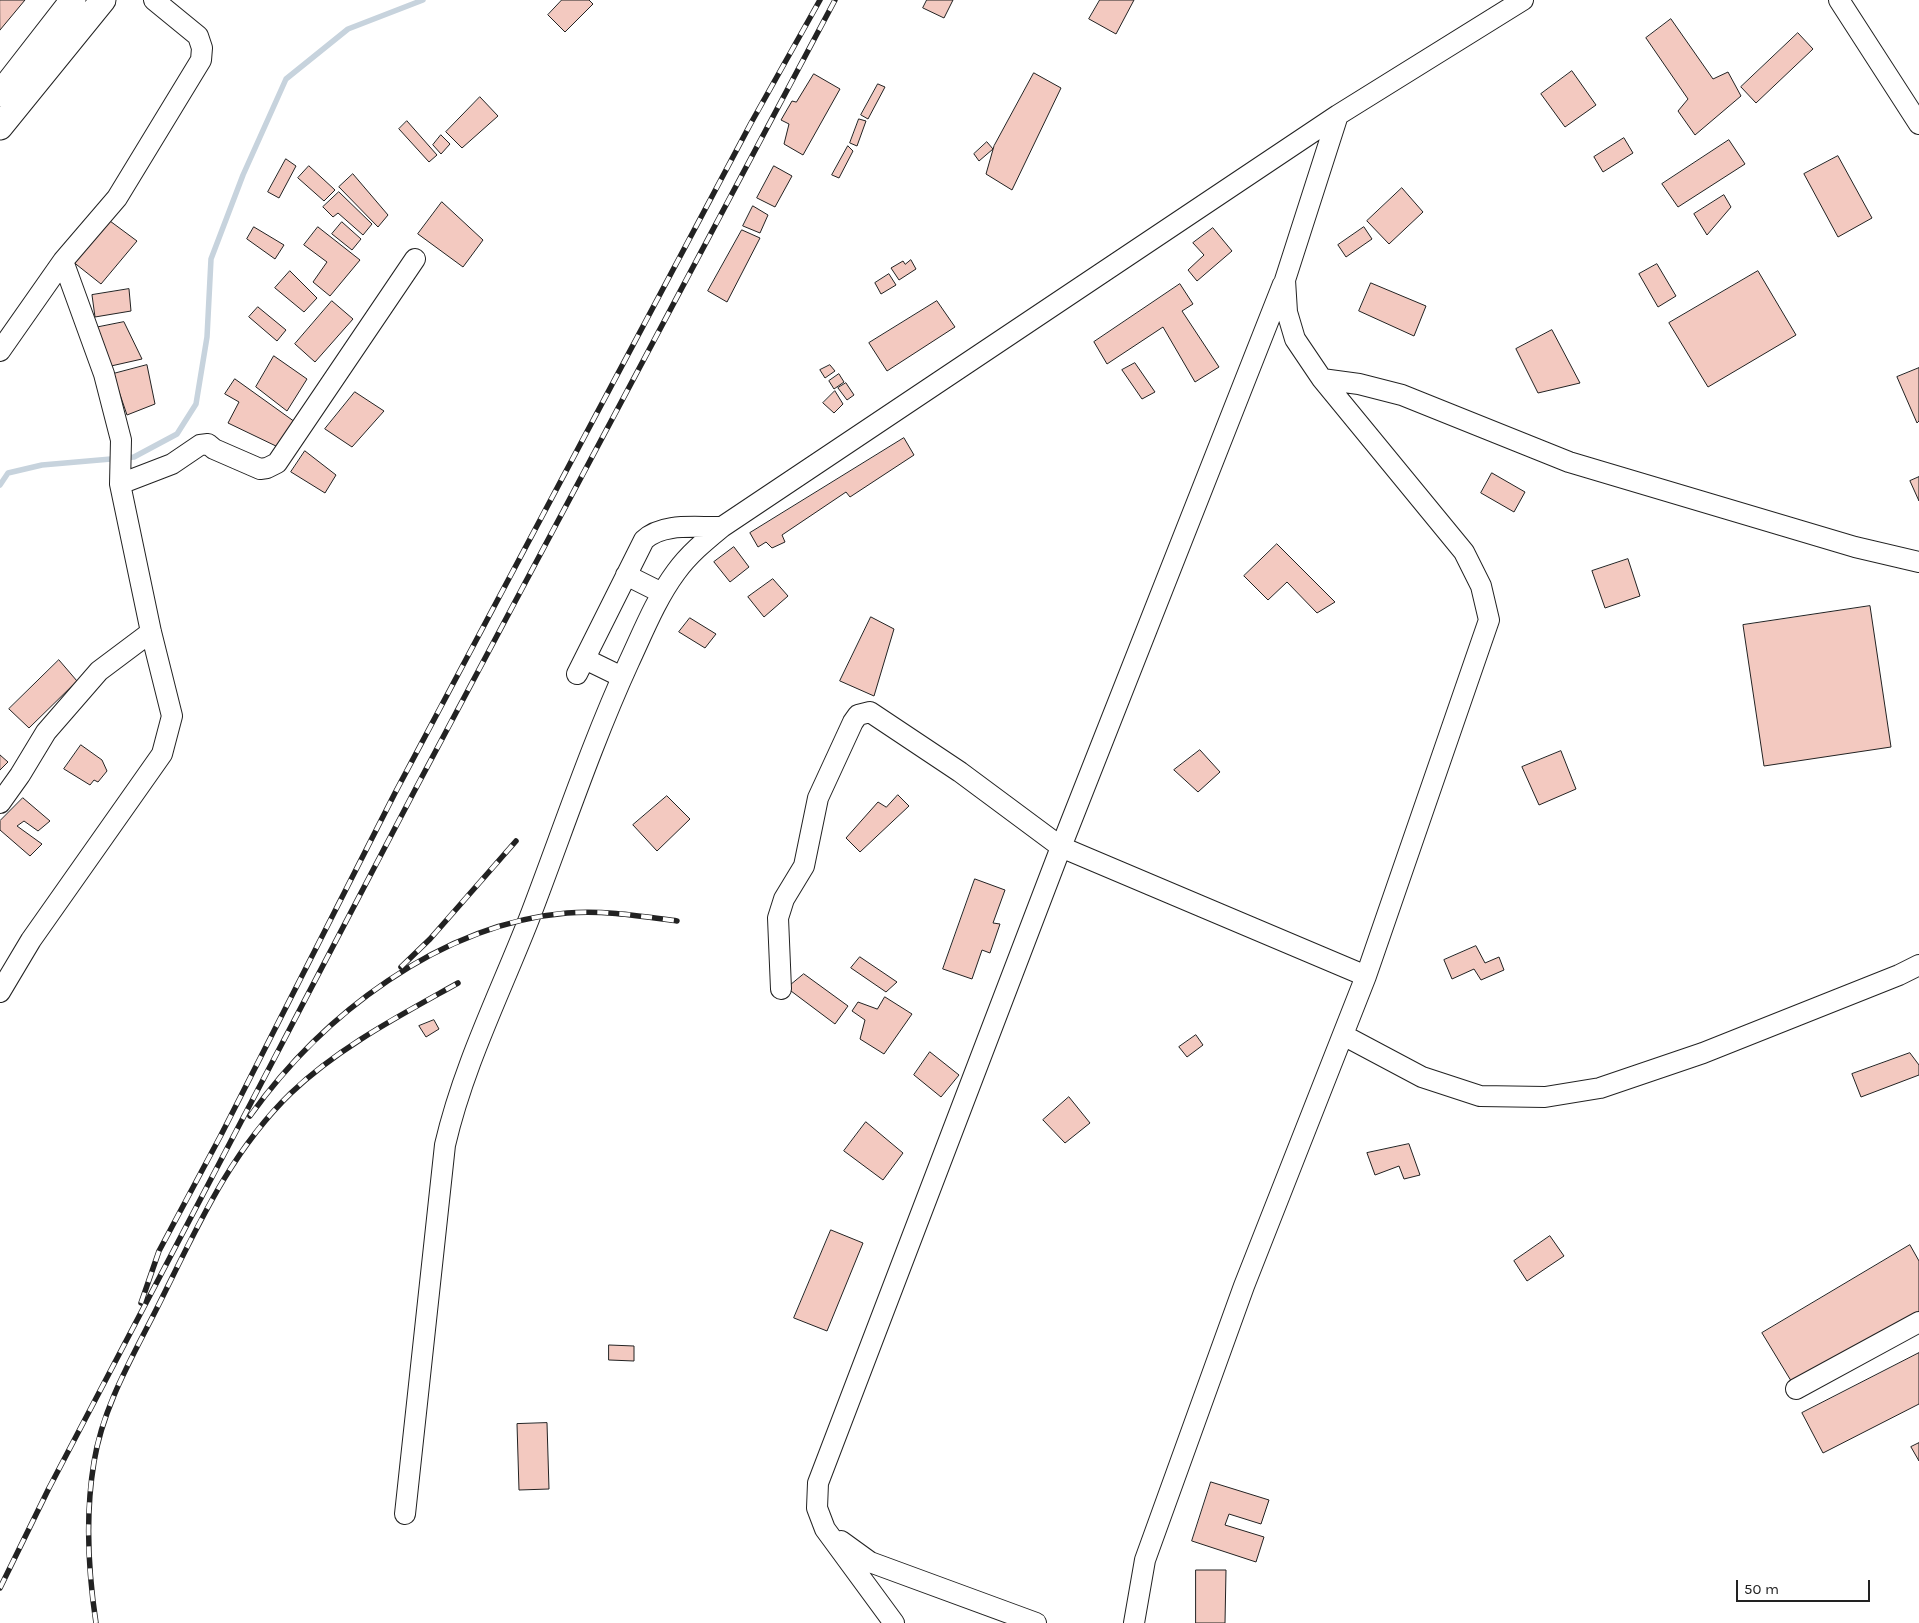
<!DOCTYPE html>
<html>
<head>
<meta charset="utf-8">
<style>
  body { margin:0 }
  #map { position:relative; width:1919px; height:1623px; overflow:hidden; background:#fff; font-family:Karla,sans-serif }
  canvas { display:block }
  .scale { position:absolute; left:1736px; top:1580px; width:134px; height:22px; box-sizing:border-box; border:2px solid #222; border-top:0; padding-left:6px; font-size:15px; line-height:18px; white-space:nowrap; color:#222; -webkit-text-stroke:4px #fff; paint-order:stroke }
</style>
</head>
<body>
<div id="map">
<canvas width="1919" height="1623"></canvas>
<div class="scale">50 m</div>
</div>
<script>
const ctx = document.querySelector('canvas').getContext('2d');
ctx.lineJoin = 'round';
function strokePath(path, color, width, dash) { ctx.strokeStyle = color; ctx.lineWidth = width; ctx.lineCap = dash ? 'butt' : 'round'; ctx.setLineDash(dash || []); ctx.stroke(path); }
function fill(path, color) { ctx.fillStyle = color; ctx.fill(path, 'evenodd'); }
const stream = new Path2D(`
  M 0,485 L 8,473 L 42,465 L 134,457 L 177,434 L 196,404 L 207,337 L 211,259 L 243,175 L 286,79 L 348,29 L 423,0`);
const building = new Path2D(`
  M 0,0 L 25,0 L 0,30 Z
  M 562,0 L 589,0 L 593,4 L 565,32 L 548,15 Z
  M 927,0 L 953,0 L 944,18 L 923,8 Z
  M 1100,0 L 1134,0 L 1116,34 L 1089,19 Z
  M 1671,19 L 1713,79 L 1728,72 L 1741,96 L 1695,135 L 1678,111 L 1688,99 L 1646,38 Z
  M 1798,33 L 1813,49 L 1756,103 L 1741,87 Z
  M 1572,71 L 1596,105 L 1565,127 L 1541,94 Z
  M 1034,73 L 1061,88 L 1012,190 L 986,174 L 994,146 Z
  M 814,74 L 840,89 L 803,155 L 784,144 L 789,124 L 781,120 L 792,101 L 796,102 Z
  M 878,84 L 885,87 L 868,119 L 861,115 Z
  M 480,97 L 498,116 L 462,148 L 446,132 Z
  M 859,119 L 866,121 L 857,146 L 850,143 Z
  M 407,121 L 437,155 L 429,162 L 399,129 Z
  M 441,135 L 450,144 L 441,154 L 433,145 Z
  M 1624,138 L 1633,153 L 1603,172 L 1594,157 Z
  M 1729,140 L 1745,164 L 1678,207 L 1662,184 Z
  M 987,142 L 993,149 L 979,161 L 974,154 Z
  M 848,146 L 853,151 L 839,178 L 832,175 Z
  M 1838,156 L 1872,218 L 1838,237 L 1804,174 Z
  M 286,159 L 296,166 L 279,198 L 268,192 Z
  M 309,166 L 335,190 L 324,201 L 298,178 Z
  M 774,166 L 792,176 L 775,207 L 757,198 Z
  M 353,174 L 388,215 L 378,227 L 339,187 Z
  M 1402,188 L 1423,212 L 1389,244 L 1367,221 Z
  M 339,192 L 372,224 L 363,235 L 338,213 L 333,217 L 323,207 Z
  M 1724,195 L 1731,207 L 1707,235 L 1694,214 Z
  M 442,202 L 483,240 L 463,267 L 418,234 Z
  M 753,206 L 768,215 L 760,233 L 743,226 Z
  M 110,221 L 137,241 L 101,284 L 72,261 Z
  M 342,222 L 361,239 L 352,250 L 332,234 Z
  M 254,227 L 284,245 L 275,259 L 247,239 Z
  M 318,227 L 360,260 L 330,296 L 313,282 L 327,262 L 304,245 Z
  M 1364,227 L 1372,239 L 1346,257 L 1338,245 Z
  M 1213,228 L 1232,251 L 1197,281 L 1188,270 L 1204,255 L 1193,243 Z
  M 742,230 L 760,238 L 727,302 L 708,291 Z
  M 911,260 L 916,269 L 899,280 L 891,268 L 903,261 L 905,264 Z
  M 1657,264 L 1676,296 L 1658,307 L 1639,274 Z
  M 290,271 L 317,298 L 304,312 L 275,288 Z
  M 1758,271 L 1796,335 L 1708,387 L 1669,323 Z
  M 889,274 L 896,285 L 881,294 L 875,283 Z
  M 1371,283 L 1426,306 L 1414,336 L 1359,311 Z
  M 1180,284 L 1193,304 L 1182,311 L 1219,367 L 1195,382 L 1163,327 L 1107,364 L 1094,342 Z
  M 129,289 L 131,311 L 95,317 L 92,295 Z
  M 332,301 L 353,319 L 315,362 L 295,344 Z
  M 937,301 L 955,327 L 887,371 L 869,343 Z
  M 258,307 L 286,330 L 277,341 L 249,317 Z
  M 124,322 L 142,359 L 111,366 L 94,328 Z
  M 1552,330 L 1580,383 L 1538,393 L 1516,349 Z
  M 274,356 L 307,379 L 287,411 L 256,387 Z
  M 1135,363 L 1155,392 L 1142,399 L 1122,370 Z
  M 147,365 L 155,404 L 127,415 L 113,374 Z
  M 830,365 L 835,371 L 825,378 L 820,370 Z
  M 1919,368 L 1919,421 L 1917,423 L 1897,377 Z
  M 839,374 L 844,382 L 834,389 L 829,381 Z
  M 235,379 L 295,422 L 278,447 L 228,423 L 239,402 L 225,394 Z
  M 846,383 L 854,395 L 847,400 L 838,388 Z
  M 835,391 L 843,404 L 834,413 L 823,403 Z
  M 355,392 L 384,411 L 352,447 L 325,429 Z
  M 904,438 L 914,455 L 850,497 L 846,492 L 782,535 L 785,542 L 772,548 L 766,542 L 758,547 L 750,533 Z
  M 305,451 L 336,475 L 325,493 L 291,472 Z
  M 1492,473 L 1525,492 L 1514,512 L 1481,493 Z
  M 1919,477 L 1919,501 L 1910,481 Z
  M 1277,544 L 1335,602 L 1317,613 L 1287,582 L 1268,600 L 1244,576 Z
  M 734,547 L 749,567 L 730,582 L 714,562 Z
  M 1628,559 L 1640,596 L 1605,608 L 1592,571 Z
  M 773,579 L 788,596 L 764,617 L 748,597 Z
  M 1870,606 L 1891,747 L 1764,766 L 1743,625 Z
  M 871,617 L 894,629 L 874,696 L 840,681 Z
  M 690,618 L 716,634 L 705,648 L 679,632 Z
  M 59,660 L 77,681 L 29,728 L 9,709 Z
  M 81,745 L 102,760 L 107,771 L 98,782 L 94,780 L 90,785 L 64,769 Z
  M 1200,750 L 1220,772 L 1198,792 L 1174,770 Z
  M 1561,751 L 1576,789 L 1539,805 L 1522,767 Z
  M 0,755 L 8,762 L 0,770 Z
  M 898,795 L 909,806 L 860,852 L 846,838 L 878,802 L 886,807 Z
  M 667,796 L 690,819 L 657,851 L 633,825 Z
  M 23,798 L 50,821 L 38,831 L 24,821 L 17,826 L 42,844 L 30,856 L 0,830 L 0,821 Z
  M 975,879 L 1005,890 L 993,923 L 1000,924 L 990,953 L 982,950 L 972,979 L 943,969 Z
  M 1476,946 L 1485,963 L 1499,957 L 1504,970 L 1481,980 L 1474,969 L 1452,979 L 1444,960 Z
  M 860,957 L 897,982 L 886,992 L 851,968 Z
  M 804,974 L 848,1006 L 835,1024 L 787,988 Z
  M 885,997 L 912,1014 L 884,1054 L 860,1039 L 865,1020 L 852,1011 L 858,1002 L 877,1009 Z
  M 434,1020 L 439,1029 L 426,1037 L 419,1026 Z
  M 1196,1035 L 1203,1045 L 1187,1057 L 1179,1047 Z
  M 930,1052 L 959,1075 L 941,1097 L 914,1075 Z
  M 1910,1053 L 1919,1065 L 1919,1075 L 1861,1097 L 1852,1074 Z
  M 1069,1097 L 1090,1123 L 1065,1143 L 1043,1120 Z
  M 866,1122 L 903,1153 L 883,1180 L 844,1151 Z
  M 1409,1144 L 1420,1175 L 1404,1179 L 1399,1166 L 1375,1175 L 1367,1153 Z
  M 831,1230 L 863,1243 L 827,1331 L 794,1318 Z
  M 1550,1236 L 1564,1256 L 1527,1281 L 1514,1261 Z
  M 1910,1245 L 1919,1261 L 1919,1316 L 1796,1389 L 1762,1333 Z
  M 609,1345 L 634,1346 L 634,1361 L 609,1360 Z
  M 1919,1353 L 1919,1404 L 1823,1453 L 1802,1413 Z
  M 547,1423 L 549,1489 L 519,1490 L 517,1424 Z
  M 1919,1443 L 1919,1461 L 1911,1447 Z
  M 1211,1482 L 1269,1500 L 1261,1524 L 1229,1514 L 1225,1525 L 1264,1537 L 1256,1562 L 1192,1541 Z
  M 1196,1570 L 1226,1570 L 1225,1623 L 1196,1623 Z`);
const minor = new Path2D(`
  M 1839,0 L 1919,124
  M 0,351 L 63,261 L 117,198 L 201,60 L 202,48 L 198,36 L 154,0
  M 1322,379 L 1359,384 L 1402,395 L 1569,462 L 1855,547 L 1919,562
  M 120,484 L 172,464 L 200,445 L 208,444 L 214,449 L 260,469 L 267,468 L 277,463 L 415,259
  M 626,575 L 662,593
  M 585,659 L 622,677
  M 577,674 L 644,540 C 663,522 697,528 722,527
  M 0,803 L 20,775 L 46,732 L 99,671 L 151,632
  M 781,989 L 778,918 L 784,899 L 804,866 L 818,798 L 853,722 L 858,715 L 870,712 L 960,772 L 1061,847 L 1366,976
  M 0,992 L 31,940 L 162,754 L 172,716 L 151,632 L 120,484 L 121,440 L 104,374 L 63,261
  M 1343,1035 L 1422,1077 L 1480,1096 L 1545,1097 L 1600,1088 L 1703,1053 L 1899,975 L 1919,965
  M 1796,1389 L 1919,1322
  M 405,1514 L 445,1145 C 463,1067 500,993 529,919 C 562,833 591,745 629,662 C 643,632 656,599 676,572 C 689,554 705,541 722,527 L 1338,115 L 1523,0
  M 841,1541 L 870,1562 L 1036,1623
  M 894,1623 L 825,1529 L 817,1508 L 818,1483 L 1061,847 L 1283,284
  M 1134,1623 L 1145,1560 L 1244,1286 L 1366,976 L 1489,620 L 1481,586 L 1464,552 L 1322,379 L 1295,339 L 1287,312 L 1285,280 L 1338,115`);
const major = new Path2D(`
  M 0,94 L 73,0
  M 0,127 L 103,0`);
const rail = new Path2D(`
  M 401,967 L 430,939 L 516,841
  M 250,1116 C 322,1015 440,924 567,913 C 604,910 640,916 677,921
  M 141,1303 L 159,1251 L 221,1135 L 395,793 L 751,123 L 820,0
  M 0,1588 L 49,1488 L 416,788 L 835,0
  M 96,1623 C 88,1570 85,1516 94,1462 C 103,1406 133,1356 158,1306 C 196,1230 229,1153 291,1093 C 339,1047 401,1015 458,983`);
strokePath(stream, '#c7d3dd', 5.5);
fill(building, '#f3c9c0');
strokePath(building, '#222', 1);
strokePath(minor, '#222', 22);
strokePath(major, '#222', 27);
strokePath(minor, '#fff', 20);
strokePath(major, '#fff', 25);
strokePath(rail, '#222', 5.5);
strokePath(rail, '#fff', 4, [11]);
</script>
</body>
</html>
